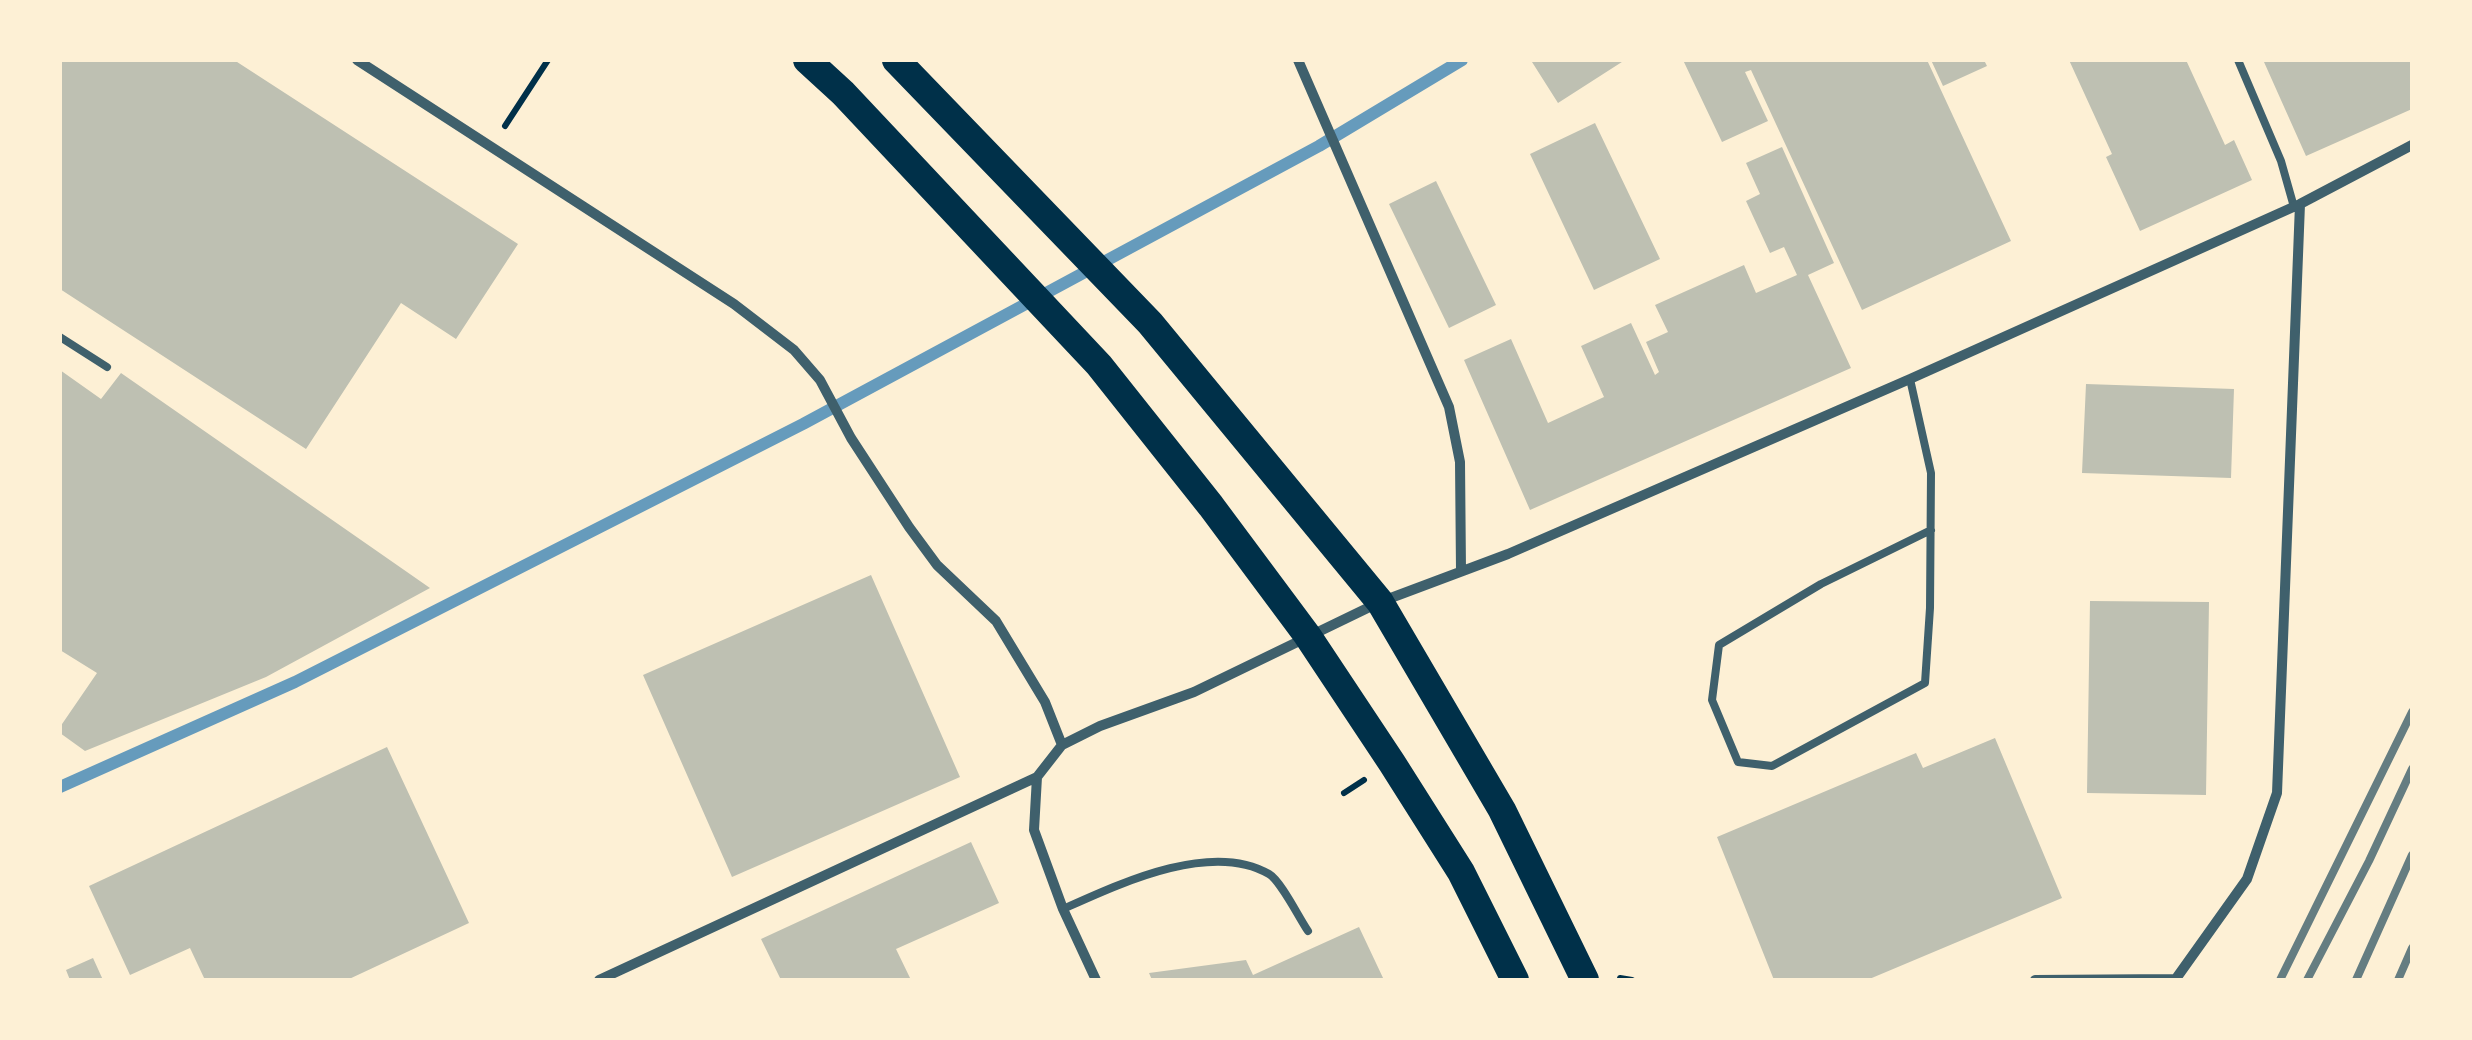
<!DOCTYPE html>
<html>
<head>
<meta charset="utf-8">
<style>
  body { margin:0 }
  #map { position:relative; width:2472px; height:1040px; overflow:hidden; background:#fdf0d5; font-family:"Golos Text",sans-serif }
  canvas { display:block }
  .frame { position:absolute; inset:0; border:62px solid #fdf0d5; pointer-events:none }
</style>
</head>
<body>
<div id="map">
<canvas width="2472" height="1040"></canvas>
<div class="frame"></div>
</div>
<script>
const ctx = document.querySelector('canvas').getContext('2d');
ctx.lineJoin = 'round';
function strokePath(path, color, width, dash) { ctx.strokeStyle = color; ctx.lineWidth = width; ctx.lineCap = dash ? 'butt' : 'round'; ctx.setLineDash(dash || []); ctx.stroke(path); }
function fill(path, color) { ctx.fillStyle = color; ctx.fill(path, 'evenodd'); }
const stream = new Path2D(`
  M 60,787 L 295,682 L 803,424 L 1319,146 L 1462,60`);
const building = new Path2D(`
  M 62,60 L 234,60 L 518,244 L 456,339 L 401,303 L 306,449 L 60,289 Z
  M 1535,60 L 1625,60 L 1558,103 L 1532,62 Z
  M 1683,60 L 1927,60 L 2011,241 L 1862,310 L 1751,70 L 1745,72 L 1768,121 L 1722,142 Z
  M 1931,60 L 1984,60 L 1987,66 L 1943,86 Z
  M 2069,60 L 2186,60 L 2225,145 L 2234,140 L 2252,180 L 2140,231 L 2106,157 L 2112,154 Z
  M 2269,60 L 2412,60 L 2412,109 L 2306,156 L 2264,62 Z
  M 1595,123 L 1660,259 L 1594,290 L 1530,154 Z
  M 1782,147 L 1834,263 L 1808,275 L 1851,368 L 1530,510 L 1464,360 L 1511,339 L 1548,423 L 1604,397 L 1581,346 L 1631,323 L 1655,375 L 1659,372 L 1646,342 L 1668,332 L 1655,305 L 1744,265 L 1756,293 L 1797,275 L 1784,247 L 1770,253 L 1746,201 L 1760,194 L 1746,163 Z
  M 1436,181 L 1496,305 L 1449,328 L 1389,204 Z
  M 60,370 L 101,399 L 121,373 L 430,588 L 266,677 L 85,751 L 60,733 L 60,727 L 97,673 L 60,650 Z
  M 2086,384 L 2234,389 L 2231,478 L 2082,473 Z
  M 871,575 L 960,777 L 732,877 L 643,675 Z
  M 2090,601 L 2209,602 L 2206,795 L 2087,793 Z
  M 1995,738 L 2062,898 L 1867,980 L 1774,980 L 1717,837 L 1916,753 L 1923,768 Z
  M 387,747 L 469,923 L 347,980 L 205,980 L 190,948 L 130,975 L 89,886 Z
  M 971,842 L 999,903 L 896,949 L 911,980 L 781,980 L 761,939 Z
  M 1359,927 L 1384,980 L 1152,980 L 1149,973 L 1246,960 L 1253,975 Z
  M 93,958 L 103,980 L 70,980 L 66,970 Z`);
const path = new Path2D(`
  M 505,126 L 548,60
  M 1344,793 L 1364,780
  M 1620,978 L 1632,980`);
const service = new Path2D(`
  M 2238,60 L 2281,161 L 2294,207
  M 60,337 L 107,367
  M 1910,379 L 1931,473 L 1930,608 L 1925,683 L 1772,766 L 1738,762 L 1712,700 L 1719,645 L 1821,584 L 1931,530
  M 1063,909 C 1119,884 1211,840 1269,874 C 1281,881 1299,918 1308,931`);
const minor = new Path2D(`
  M 357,60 L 734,304 L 794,350 L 820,380 L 851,438 L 909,527 L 937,565 L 996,621 L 1045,702 L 1062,745
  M 1298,60 L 1449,407 L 1460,462 L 1461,571
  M 1037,777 L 1034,830 L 1063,909 L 1096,980
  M 599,980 L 1037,777 L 1062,745 L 1100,726 L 1194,692 L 1380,602 L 1508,554 L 1910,379 L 2300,204 L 2412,145
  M 2035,980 L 2175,979
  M 2175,980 L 2247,879 L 2277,793 L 2300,204`);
const trunk = new Path2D(`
  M 807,60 L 843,93 L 1099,365 L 1211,506 L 1307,635 L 1392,763 L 1461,872 L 1515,980
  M 896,60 L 1150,323 L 1380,602 L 1502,810 L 1585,980`);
const rail = new Path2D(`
  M 2280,980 L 2412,712
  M 2307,980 L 2369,861 L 2412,769
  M 2356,980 L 2412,855
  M 2398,980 L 2412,948`);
strokePath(stream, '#669bbc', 12);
fill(building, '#bec0b2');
strokePath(path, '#003049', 6);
strokePath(service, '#3f606c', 8);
strokePath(minor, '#3f606c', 10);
strokePath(trunk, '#003049', 28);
strokePath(rail, '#657d81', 8);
</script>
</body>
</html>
